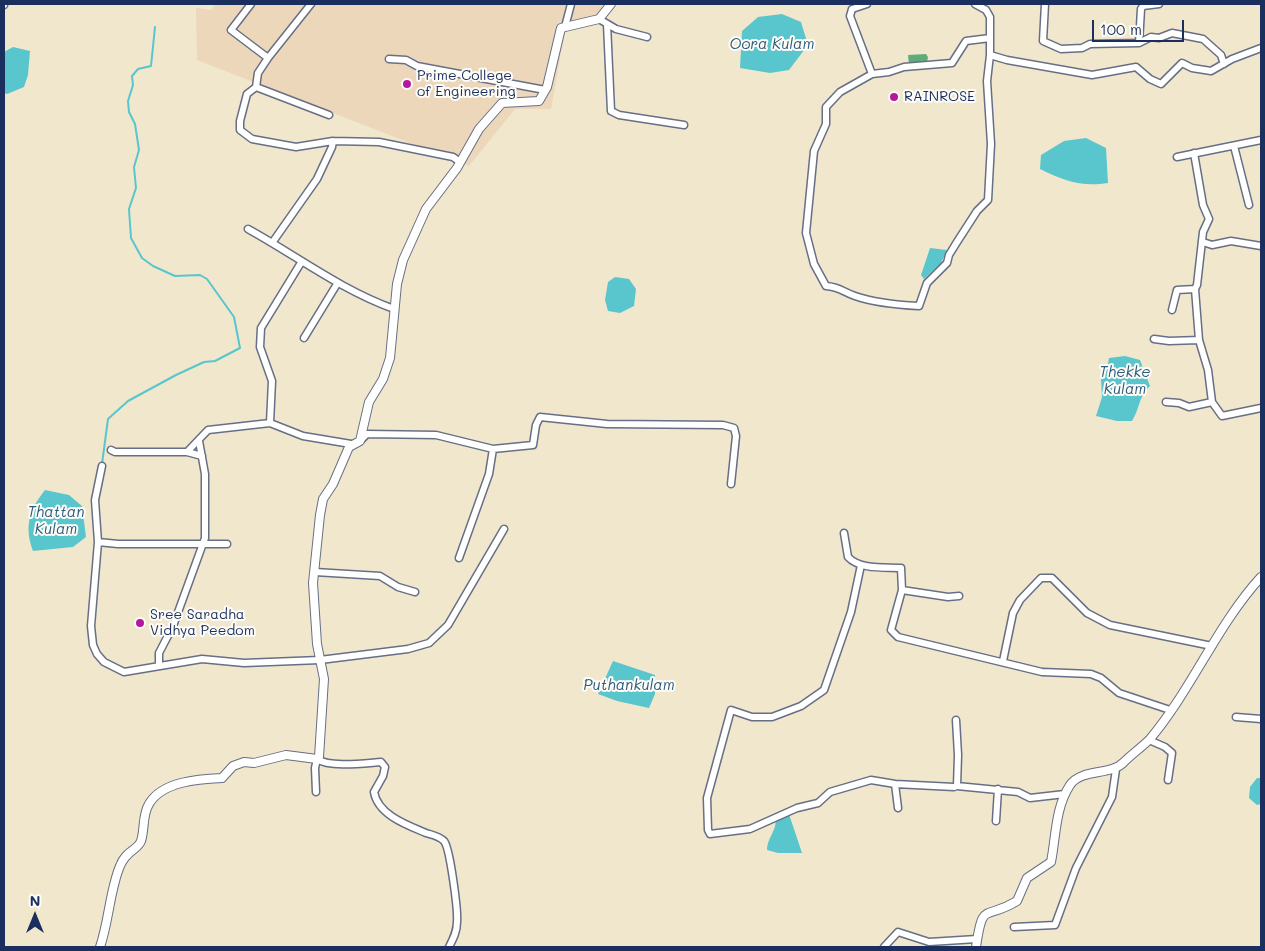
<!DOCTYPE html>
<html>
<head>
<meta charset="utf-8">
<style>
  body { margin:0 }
  #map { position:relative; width:1265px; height:951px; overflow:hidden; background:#f0e7cd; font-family:Mali,sans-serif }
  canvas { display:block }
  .frame { position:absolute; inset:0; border:5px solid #1b2f5e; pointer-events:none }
  .north { position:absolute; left:10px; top:891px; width:50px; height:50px; -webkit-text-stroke:4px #fdfcf7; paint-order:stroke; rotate:0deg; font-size:14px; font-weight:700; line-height:20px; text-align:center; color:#1b2f5e }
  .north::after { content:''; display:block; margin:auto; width:18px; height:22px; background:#1b2f5e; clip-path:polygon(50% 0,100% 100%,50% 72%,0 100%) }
  .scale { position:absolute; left:1092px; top:20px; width:92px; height:22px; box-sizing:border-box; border:2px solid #1b2f5e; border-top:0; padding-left:6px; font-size:15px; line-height:18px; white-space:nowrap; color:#1b2f5e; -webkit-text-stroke:4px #fdfcf7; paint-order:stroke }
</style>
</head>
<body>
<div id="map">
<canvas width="1265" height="951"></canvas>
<div class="frame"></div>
<div class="north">N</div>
<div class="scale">100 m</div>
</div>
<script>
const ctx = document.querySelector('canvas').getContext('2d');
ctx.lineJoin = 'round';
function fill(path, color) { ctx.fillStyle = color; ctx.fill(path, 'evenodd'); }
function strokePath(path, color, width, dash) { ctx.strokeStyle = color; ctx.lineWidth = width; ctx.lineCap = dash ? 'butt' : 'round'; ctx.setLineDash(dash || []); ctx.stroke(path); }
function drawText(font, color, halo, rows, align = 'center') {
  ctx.font = font + ' Mali,sans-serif'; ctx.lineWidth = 4; ctx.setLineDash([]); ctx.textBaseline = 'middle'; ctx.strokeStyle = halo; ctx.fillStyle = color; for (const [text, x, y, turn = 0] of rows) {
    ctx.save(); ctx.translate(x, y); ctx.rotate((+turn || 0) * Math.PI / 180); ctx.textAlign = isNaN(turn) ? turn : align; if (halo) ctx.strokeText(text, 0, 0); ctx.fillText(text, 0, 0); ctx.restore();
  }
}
const built = new Path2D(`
  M 214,4 L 613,4 L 605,22 L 565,31 L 551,109 L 515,109 L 469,166 L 197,60 L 196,8 L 212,10 Z`);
const forest = new Path2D(`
  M 926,54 L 928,57 L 927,62 L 909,65 L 908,55 Z`);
const water = new Path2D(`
  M 782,14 L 801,22 L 808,45 L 789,70 L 770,73 L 740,68 L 742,31 L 758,17 Z
  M 13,47 L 30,51 L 28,75 L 24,87 L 7,94 L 4,93 L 4,52 Z
  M 1086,138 L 1106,148 L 1108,183 C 1081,187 1065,181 1040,169 L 1041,155 L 1064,141 Z
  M 930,248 L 947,250 L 941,263 L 924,279 L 921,275 Z
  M 615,277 L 629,279 L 636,289 L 634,306 L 620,313 L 608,311 L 605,300 L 608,282 Z
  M 1125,356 L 1140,360 L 1150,386 C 1137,400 1141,406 1132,421 L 1117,421 L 1096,416 L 1102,397 L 1101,379 L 1107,369 L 1109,358 Z
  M 45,490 L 69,495 L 82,506 L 86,537 L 73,547 L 33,551 C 24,527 29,510 45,490 Z
  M 613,661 L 655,675 L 655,694 L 649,708 L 617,701 L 598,694 Z
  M 1257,778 L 1261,778 L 1261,804 L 1257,805 L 1249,798 L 1250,787 Z
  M 789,814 L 802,853 L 778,853 L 767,850 C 767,838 776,832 776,819 Z`);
const stream = new Path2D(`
  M 102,464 L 108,419 L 128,401 L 176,375 L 204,362 L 215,361 L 240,348 L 234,317 L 207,279 L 200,275 L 175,276 L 153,266 L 142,258 L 131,238 L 129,209 L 136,188 L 134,167 L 139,150 L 135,124 L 129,112 L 128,101 L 133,85 L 132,76 L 138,69 L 151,66 L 155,27`);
const minor = new Path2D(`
  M 251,4 L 231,30 L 268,58 L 311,4
  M 867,4 L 852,9 L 850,16 L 872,74
  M 975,4 L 986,10 L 990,17 L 990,55 L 1007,60 L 1092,75 L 1136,67 L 1150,79 L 1161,84 L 1182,63 L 1192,68 L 1211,71 L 1232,59 L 1261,48
  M 1045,4 L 1043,41 L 1061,49 L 1082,48 L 1090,44 L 1139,43 L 1151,37 L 1159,38 L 1172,33 L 1203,39 L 1221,55 L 1224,64
  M 4,5 L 4,4
  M 599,19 L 616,29 L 647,37
  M 607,24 L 611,111 L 619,115 L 684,125
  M 565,27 L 571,4
  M 1139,43 L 1141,9 L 1143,6 L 1159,4
  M 990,55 L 987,81 L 991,144 L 988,200 L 977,211 L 957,242 L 949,255 L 947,263 L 927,283 L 919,306 C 899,305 875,303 855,296 C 843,292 840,287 826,286 L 814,264 L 806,233 L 814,151 L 826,124 L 826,107 L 840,92 L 872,74 L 889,72 L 904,67 L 952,63 L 966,41 L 990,38
  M 268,58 L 258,73 L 256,87 L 329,115
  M 389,59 L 406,60 L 417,66 L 545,90
  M 256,87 L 247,94 L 240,121 L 240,130 L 252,139 L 296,147 L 333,141 L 379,142 L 453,157 L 460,162
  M 1234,146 L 1249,205
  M 1177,157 L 1261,140
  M 248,229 C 297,256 341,290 394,309
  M 1203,242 L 1212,245 L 1231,241 L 1261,246
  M 272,243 L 317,179 L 332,147 L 333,141
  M 1195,289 L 1199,340 L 1208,370 L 1212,402 L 1222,416 L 1261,408
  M 1172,310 L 1177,290 L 1195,289 L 1197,285 L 1203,232 L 1209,219 L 1203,205 L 1194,153
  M 304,338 L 337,284
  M 1154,339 L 1169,341 L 1199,340
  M 1166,402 L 1179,403 L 1189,407 L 1212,402
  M 270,423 L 272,381 L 260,347 L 261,328 L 302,261
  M 360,441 L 367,434 L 436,435 L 493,449 L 533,445 L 536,425 L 540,417 L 607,424 L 723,425 L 734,428 L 736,436 L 731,484
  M 111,450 L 115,452 L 187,452 L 202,456
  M 187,452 L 208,430 L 270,423 L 303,436 L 351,444 L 349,447
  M 102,466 L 95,500 L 98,542 L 91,626 L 93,645 L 97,654 L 104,662 L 124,672 L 202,659 L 244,663 L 320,660 L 408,649 L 429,643 L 448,625 L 504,529
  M 844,533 L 848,557 C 860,570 885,567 901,568 L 902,590 L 891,630 L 898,637 L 1042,672 L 1091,674 L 1101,678 L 1119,693 L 1170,710
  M 98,542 L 118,544 L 227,544
  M 459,558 L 489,474 L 493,449
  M 861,565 L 851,612 L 824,690 L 801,706 L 772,717 L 752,717 L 731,710 L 707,798 L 708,830 L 710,834 L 750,829 L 797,808 L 818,803 L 830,792 L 871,780 L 895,784 L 954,787
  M 315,572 L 380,576 L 398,587 L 415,592
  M 902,590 L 948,597 L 959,596
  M 1003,661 L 1013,613 L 1020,600 L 1041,578 L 1052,578 L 1087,613 L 1110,625 L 1212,646
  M 159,665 L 159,653 L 173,626 L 205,538 L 205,474 L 199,441
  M 1236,717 L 1261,719
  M 956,720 L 958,755 L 957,786 L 1018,792 L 1030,798 L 1065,794
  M 1149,740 L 1165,747 L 1172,753 L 1168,780
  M 895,784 L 898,808
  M 316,792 L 315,768 L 317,759 C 330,768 366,763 381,762 L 385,767 L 383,776 L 374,792 C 378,815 407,825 426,833 C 432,835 439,836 444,841 C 450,848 458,910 457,922 C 457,932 453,939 449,947
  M 996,821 L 998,789
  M 1014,927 L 1055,925 L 1076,868 L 1112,797 L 1116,769
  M 884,947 L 898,932 L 929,942 L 977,939`);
const tertiary = new Path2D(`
  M 100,947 C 109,921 110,889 120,866 C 126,850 138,850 141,841 C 145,829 142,815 149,804 C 162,781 200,779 222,778 L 233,766 L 244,762 L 254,763 L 286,755 L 317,759 L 319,757 L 324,679 L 317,644 L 313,583 L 320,515 L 323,499 L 333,484 L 349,447 L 360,441 L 369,402 L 383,379 L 390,358 L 397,284 L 403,260 L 426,209 L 457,168 L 479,129 L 502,103 L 539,101 L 547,87 L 561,28 L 599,19 L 611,4
  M 976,947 C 983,900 984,921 1017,901 L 1027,878 L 1051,862 C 1056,837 1055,808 1070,785 C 1082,768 1111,776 1124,762 C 1132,754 1142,747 1150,739 C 1192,689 1217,625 1261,577`);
const markers = [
  [407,84,5,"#b5179e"],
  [894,97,5,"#b5179e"],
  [140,623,5,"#b5179e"]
];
const poiNames = [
  ["Prime College",417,76],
  ["of Engineering",417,92],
  ["RAINROSE",904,97],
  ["Sree Saradha",150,615],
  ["Vidhya Peedom",150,631]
];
const waterNames = [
  ["Oora Kulam",772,44],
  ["Thekke",1125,372],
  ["Kulam",1125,389],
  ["Thattan",56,512],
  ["Kulam",56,529],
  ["Puthankulam",629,685]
];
fill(built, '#edd7bb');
fill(forest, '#60ac77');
fill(water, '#59c6cd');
strokePath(stream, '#59c6cd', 2);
strokePath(minor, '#666f85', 9);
strokePath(tertiary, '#666f85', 10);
strokePath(minor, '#fff', 6);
strokePath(tertiary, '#fff', 8);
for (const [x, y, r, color] of markers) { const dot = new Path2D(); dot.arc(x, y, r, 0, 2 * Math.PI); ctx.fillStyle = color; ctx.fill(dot); strokePath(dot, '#fdfcf7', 2); }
drawText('14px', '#1b2f5e', '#fdfcf7', poiNames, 'left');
drawText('italic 15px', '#2e5c7f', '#fdfcf7', waterNames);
</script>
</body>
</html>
